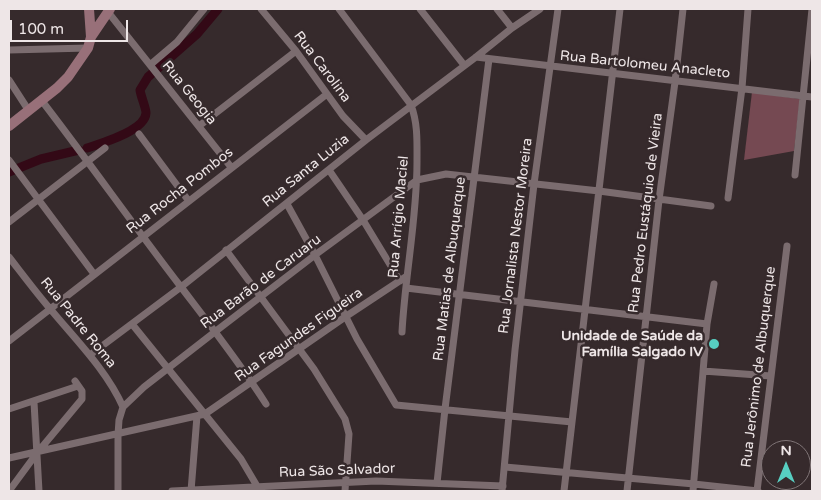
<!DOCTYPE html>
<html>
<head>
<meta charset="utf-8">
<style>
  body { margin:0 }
  #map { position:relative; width:821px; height:500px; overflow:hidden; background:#362a2c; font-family:"Varela Round",sans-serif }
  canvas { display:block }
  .frame { position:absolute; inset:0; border:10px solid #eee6e7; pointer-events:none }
  .north { position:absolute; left:761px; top:440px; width:50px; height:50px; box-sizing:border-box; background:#362a2c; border:1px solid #807577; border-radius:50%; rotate:0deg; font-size:14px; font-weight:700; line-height:20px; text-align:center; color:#eee6e7 }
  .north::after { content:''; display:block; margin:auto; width:18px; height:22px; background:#57cec1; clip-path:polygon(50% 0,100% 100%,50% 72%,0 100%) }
  .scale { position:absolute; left:10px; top:20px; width:118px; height:22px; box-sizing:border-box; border:2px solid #eee6e7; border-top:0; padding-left:6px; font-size:15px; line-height:18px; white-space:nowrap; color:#eee6e7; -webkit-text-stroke:4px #362a2c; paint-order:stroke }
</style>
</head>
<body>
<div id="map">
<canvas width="821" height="500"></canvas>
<div class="frame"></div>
<div class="north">N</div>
<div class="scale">100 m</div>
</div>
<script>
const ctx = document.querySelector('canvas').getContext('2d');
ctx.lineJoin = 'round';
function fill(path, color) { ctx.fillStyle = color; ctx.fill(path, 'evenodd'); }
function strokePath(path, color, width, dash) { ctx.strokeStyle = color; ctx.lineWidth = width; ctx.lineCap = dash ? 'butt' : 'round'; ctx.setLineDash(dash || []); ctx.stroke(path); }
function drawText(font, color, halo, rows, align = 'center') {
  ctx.font = font + ' "Varela Round",sans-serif'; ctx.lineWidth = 5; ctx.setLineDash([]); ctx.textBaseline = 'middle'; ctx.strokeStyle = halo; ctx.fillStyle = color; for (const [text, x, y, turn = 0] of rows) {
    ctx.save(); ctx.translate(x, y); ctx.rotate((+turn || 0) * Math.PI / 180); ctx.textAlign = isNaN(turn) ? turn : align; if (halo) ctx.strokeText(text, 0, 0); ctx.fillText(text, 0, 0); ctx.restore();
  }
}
const green = new Path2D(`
  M 752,92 L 800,99 L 794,151 L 744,160 Z`);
const canal = new Path2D(`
  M 87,148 C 102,143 145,131 146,113 C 146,108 141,97 140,90 L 148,77 L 197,34 L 218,9
  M 9,172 L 41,159 L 79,150`);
const street = new Path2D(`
  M 261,9 L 296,51 L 343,116 L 366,140
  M 339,9 L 411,105 C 418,124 417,142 417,162 C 417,219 405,275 402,332
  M 420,9 L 464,65
  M 497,9 L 512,28
  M 108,12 L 231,167
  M 9,50 L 88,48
  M 476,57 L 812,97
  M 150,65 L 177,42 L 204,9
  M 9,80 L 29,111
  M 42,101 C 89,162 134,226 181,287 C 210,325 240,363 266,404
  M 199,126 L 296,51
  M 139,134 L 188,200
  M 9,160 L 94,274
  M 329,170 L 363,220 L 400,281
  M 795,175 L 812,9
  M 728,198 L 742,88 L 748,9
  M 287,204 L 315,255 L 357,339 L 396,405 L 572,422
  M 9,222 L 105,148
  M 226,250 L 314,369 L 345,419 L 349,434 L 345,491
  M 9,257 C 23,275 37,294 52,311 C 77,341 107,371 123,407
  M 406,288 L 707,324
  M 132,324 L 241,459 L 257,486
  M 9,341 L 327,94
  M 90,355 L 181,287 L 366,140 L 476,57 L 512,28 L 540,9
  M 703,371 L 771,376
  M 34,402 L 39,491
  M 9,409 L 78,386
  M 9,458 L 205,414 L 345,317 L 407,276
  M 505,467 L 694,484 L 758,491
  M 437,483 L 445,409 L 489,59
  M 9,491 L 37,453 L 82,399 L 82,391 L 75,381
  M 118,491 L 118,435 L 119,420 L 123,407 L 144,387 L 216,331 L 315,255 L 417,180 L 446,174 L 599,191 L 711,206
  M 172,491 L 376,481 L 503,486
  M 191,491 L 197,416
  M 502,491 L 515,350 L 534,184 L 558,9
  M 564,491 L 620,9
  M 627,491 L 659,200 L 675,82 L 683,9
  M 693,491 L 707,324 L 714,284
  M 757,491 L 787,246`);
const secondary = new Path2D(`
  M 91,37 L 110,9
  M 9,126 L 57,88 L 68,77 L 88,48 L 91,37 L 89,9`);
const markers = [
  [714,344,6,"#57cec1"]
];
const streetNames = [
  ["Rua Bartolomeu Anacleto",645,65,6],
  ["Rua Carolina",322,67,53],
  ["Rua Geogia",189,93,51],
  ["Rua Santa Luzia",306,171,-39],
  ["Rua Rocha Pombos",180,191,-38],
  ["Rua Pedro Eustáquio de Vieira",646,213,-83],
  ["Rua Arrígio Maciel",399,217,-85],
  ["Rua Jornalista Nestor Moreira",516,236,-83],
  ["Rua Matias de Albuquerque",450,269,-83],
  ["Rua Barão de Caruaru",261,282,-37],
  ["Rua Padre Roma",78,323,51],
  ["Rua Fagundes Figueira",299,335,-35],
  ["Rua Jerônimo de Albuquerque",759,367,-83],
  ["Rua São Salvador",337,471,-2]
];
const poiNames = [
  ["Unidade de Saúde da",703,336],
  ["Família Salgado IV",703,352]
];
fill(green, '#754952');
strokePath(canal, '#330916', 9);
strokePath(street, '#7b6c6f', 7);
strokePath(secondary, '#987079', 10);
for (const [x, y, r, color] of markers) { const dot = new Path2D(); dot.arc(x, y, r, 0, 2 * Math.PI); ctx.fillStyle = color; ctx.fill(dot); strokePath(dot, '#362a2c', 2); }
drawText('14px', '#eee6e7', '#362a2c', streetNames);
drawText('bold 14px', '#eee6e7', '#362a2c', poiNames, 'right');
</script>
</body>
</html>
